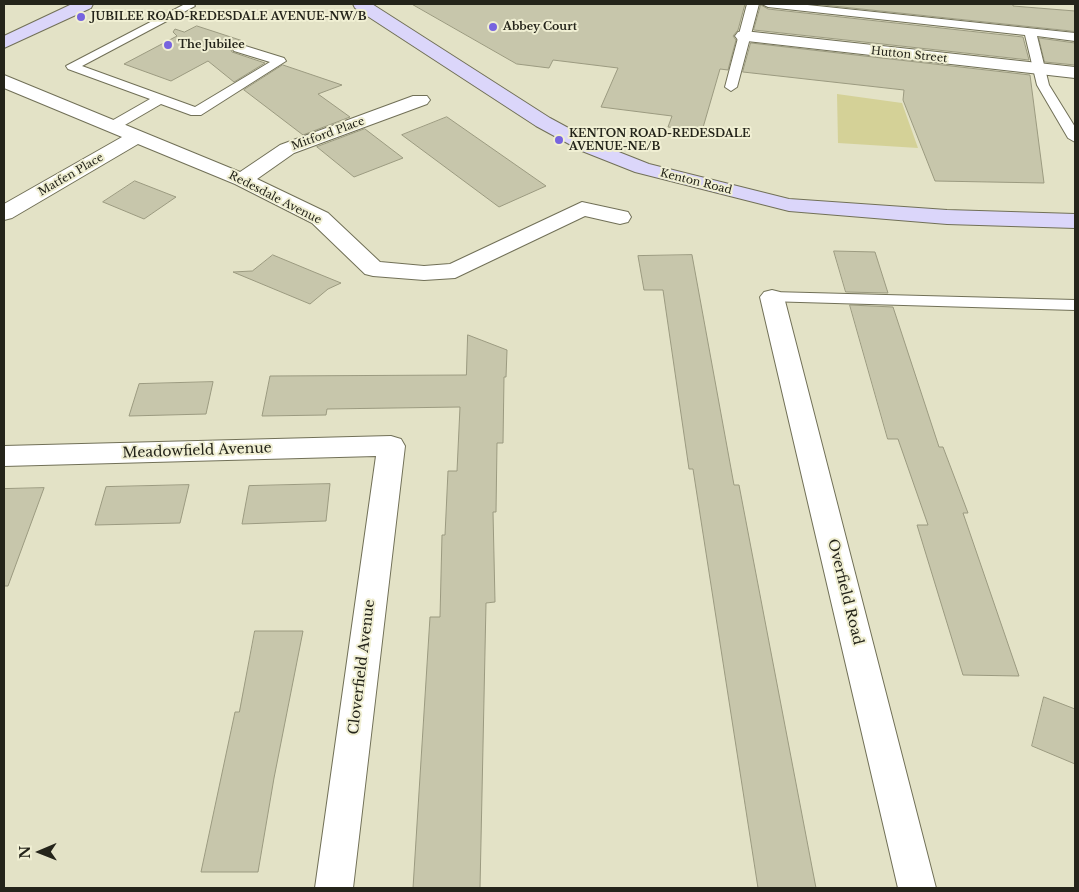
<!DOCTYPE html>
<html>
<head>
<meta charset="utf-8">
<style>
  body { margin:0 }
  #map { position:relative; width:1079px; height:892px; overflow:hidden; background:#e3e2c6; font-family:"Libre Baskerville",serif }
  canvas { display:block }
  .frame { position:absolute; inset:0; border:5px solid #24241a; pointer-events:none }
  .north { position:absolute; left:15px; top:827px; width:50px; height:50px; -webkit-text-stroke:4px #f0efd3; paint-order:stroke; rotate:269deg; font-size:14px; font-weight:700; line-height:20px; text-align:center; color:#24241a }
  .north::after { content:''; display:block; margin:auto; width:18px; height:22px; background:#24241a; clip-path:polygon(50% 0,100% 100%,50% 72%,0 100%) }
</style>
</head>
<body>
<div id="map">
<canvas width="1079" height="892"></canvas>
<div class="frame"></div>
<div class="north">N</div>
</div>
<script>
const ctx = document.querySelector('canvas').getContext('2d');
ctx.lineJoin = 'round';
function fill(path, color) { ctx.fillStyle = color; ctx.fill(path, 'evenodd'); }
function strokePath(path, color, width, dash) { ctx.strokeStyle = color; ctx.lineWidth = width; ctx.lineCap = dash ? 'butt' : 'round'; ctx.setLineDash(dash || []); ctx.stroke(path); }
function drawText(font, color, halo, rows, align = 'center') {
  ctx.font = font + ' "Libre Baskerville",serif'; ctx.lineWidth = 4; ctx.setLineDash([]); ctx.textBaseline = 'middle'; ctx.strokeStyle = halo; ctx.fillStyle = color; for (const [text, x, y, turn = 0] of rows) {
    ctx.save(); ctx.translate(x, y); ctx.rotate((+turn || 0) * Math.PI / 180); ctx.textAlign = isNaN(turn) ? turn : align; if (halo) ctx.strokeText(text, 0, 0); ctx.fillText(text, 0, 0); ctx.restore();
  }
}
const green = new Path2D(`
  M 837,94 L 902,103 L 918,148 L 838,143 Z`);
const building = new Path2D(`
  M 412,4 L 745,4 L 738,30 L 733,36 L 736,40 L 728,70 L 720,69 L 702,131 L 668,127 L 672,116 L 601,107 L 618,68 L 553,60 L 549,68 L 517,64 Z
  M 814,4 L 1013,4 L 1013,6 L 1075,11 L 1075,31 Z
  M 761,5 L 768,9 L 1023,37 L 1029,60 L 754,30 Z
  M 197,26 L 243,41 L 232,44 L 230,48 L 232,52 L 265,63 L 234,82 L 208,61 L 171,81 L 124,64 L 177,36 L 173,32 L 175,29 L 184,32 Z
  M 1039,38 L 1075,43 L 1075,65 L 1045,62 Z
  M 751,43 L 1030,75 L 1044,183 L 935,181 L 903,100 L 904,90 L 743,72 Z
  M 283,65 L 342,85 L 318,94 L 350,117 L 303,135 L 244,90 Z
  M 447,117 L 546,186 L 499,207 L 402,135 Z
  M 365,129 L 403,158 L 354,177 L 317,147 Z
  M 135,181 L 176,197 L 144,219 L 103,202 Z
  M 834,251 L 875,252 L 888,293 L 846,292 Z
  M 273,255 L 314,272 L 341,283 L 328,289 L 310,304 L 233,272 L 252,271 Z
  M 692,255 L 734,485 L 739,485 L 816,888 L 758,888 L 693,469 L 689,469 L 663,290 L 644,290 L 638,256 Z
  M 850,305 L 893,307 L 939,447 L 943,447 L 968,513 L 963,513 L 1019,676 L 963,675 L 917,525 L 928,525 L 898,439 L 888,439 Z
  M 468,335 L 507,350 L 506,377 L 504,377 L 503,443 L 497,443 L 496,512 L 493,512 L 495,602 L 486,603 L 480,888 L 413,888 L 430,617 L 440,617 L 442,535 L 445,535 L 448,471 L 457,471 L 460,407 L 327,409 L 326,415 L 262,416 L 270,376 L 466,375 Z
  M 213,382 L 206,414 L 129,416 L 139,384 Z
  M 330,484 L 326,521 L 242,524 L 249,486 Z
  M 189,485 L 180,523 L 95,525 L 106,487 Z
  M 44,488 L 8,586 L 4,586 L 4,489 Z
  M 255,631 L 303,631 L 274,778 L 258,872 L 201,872 L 235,712 L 239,712 Z
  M 1044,697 L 1075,709 L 1075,764 L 1032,746 Z`);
const lane = new Path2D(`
  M 185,4 L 193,4 L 195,6 L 82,66 L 195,107 L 270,62 L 234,51 L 232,48 L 234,45 L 242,45 L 284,58 L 286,61 L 201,115 L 191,115 L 161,104 L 118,129 L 108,129 L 106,126 L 108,123 L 150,99 L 68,69 L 66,66 Z
  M 747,4 L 759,4 L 737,87 L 731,91 L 725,87 Z
  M 762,4 L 798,4 L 1075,33 L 1075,41 L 1037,36 L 1049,85 L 1075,127 L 1075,142 L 1068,138 L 1037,85 L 1025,35 L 768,7 Z
  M 772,292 L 1075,300 L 1075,310 L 766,301 L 764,297 L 766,293 Z`);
const street = new Path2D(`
  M 744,31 L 1075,67 L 1075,78 L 738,40 L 735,36 L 738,32 Z
  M 4,75 L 240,172 L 280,145 L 413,96 L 427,96 L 430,100 L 427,104 L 294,153 L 257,179 L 328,213 L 380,262 L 424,266 L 450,264 L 582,202 L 628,212 L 631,217 L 628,222 L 620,224 L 585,216 L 455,278 L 424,280 L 373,276 L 365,274 L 312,223 L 235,184 L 138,144 L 12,218 L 4,220 L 4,204 L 122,137 L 4,88 Z
  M 772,290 L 780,292 L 784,297 L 936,888 L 898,888 L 760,297 L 764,292 Z
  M 391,436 L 401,439 L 405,446 L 353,888 L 315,888 L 376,456 L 4,466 L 4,446 Z`);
const secondary = new Path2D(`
  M 72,4 L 93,4 L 91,8 L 4,48 L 4,36 Z
  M 353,4 L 372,4 L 550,118 L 596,143 L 649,164 L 789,199 L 947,210 L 1075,214 L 1075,228 L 947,224 L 789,211 L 635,172 L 582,151 L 536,126 L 355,8 Z`);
const markers = [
  [81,17,5,"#7764df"],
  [493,27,5,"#7764df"],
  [168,45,5,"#7764df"],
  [559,140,5,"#7764df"]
];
const farPoinames = [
  ["JUBILEE ROAD-REDESDALE AVENUE-NW/B",91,17],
  ["Abbey Court",503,27],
  ["The Jubilee",178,45],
  ["KENTON ROAD-REDESDALE",569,134],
  ["AVENUE-NE/B",569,147]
];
const farStreetnames = [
  ["Hutton Street",909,55,6],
  ["Mitford Place",328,134,-20],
  ["Matfen Place",71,175,-30],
  ["Kenton Road",696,182,14],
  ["Redesdale Avenue",275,198,27]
];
const streetNames = [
  ["Meadowfield Avenue",197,451,-2],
  ["Overfield Road",845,592,76],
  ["Cloverfield Avenue",362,667,-83]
];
fill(green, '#d4d197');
fill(building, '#c7c6ab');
strokePath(building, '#9b9a80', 1);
strokePath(lane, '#717057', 2);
strokePath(street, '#717057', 2);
strokePath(secondary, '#717057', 2);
fill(lane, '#fff');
fill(street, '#fff');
fill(secondary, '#dbd6fa');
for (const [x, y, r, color] of markers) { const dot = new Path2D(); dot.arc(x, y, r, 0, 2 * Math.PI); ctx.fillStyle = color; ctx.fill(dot); strokePath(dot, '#f0efd3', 2); }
drawText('bold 11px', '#24241a', '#f0efd3', farPoinames, 'left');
drawText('11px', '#24241a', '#f0efd3', farStreetnames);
drawText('14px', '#24241a', '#f0efd3', streetNames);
</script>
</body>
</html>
